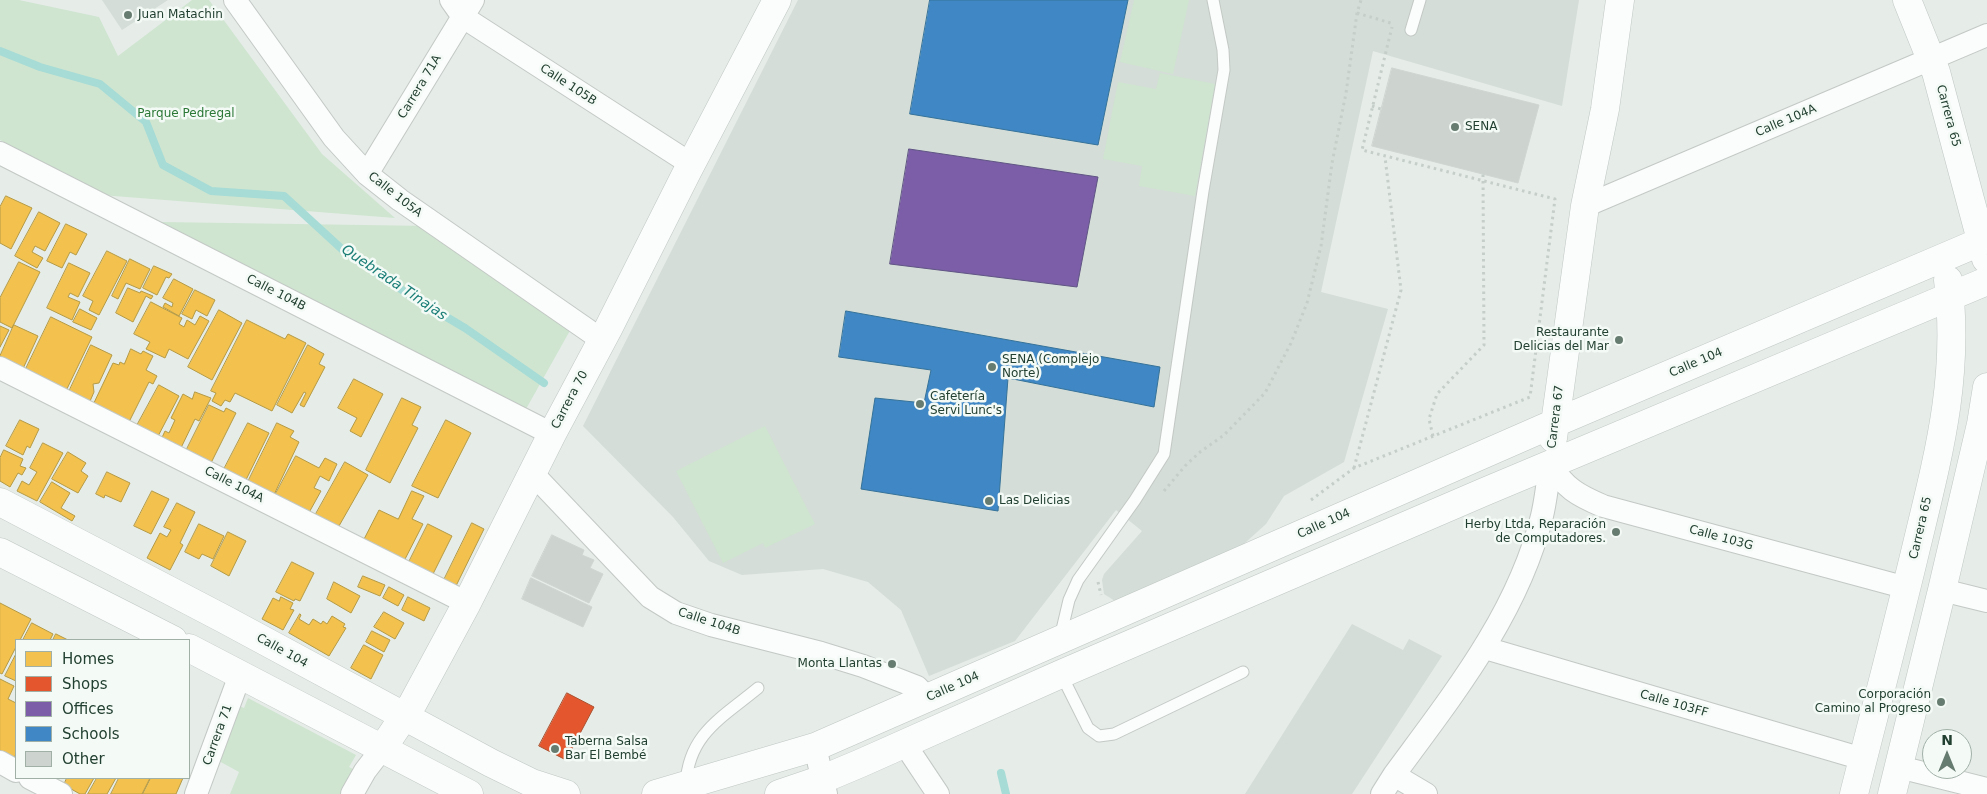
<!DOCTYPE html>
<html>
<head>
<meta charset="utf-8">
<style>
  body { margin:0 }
  #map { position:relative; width:1987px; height:794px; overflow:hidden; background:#e6ece8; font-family:"DejaVu Sans",sans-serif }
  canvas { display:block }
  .legend { position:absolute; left:15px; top:639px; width:175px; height:140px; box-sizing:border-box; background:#f4faf6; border:1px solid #a0b0a7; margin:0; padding:6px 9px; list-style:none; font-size:15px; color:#224031 }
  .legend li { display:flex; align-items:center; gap:10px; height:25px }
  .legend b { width:25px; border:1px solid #a0b0a7 }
  .north { position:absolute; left:1922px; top:729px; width:50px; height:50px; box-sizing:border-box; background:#f4faf6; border:1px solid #a0b0a7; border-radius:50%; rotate:0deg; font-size:14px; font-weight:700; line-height:20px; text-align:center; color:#224031 }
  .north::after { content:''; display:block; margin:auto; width:18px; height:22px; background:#677c71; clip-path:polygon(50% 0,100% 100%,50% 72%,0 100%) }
</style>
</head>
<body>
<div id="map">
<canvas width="1987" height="794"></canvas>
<ul class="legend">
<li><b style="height:14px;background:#f2c14e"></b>Homes</li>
<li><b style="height:14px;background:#e4572e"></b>Shops</li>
<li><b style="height:14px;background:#7b5ea7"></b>Offices</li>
<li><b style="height:14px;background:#3f88c5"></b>Schools</li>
<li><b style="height:14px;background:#cdd3cf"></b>Other</li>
</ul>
<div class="north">N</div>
</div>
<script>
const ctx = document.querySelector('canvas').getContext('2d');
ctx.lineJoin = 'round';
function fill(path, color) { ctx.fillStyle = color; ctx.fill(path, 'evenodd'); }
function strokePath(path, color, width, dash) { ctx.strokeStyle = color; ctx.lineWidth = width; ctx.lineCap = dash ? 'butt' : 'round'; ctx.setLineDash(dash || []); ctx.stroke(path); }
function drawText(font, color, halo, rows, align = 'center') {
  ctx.font = font + ' "DejaVu Sans",sans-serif'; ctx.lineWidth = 5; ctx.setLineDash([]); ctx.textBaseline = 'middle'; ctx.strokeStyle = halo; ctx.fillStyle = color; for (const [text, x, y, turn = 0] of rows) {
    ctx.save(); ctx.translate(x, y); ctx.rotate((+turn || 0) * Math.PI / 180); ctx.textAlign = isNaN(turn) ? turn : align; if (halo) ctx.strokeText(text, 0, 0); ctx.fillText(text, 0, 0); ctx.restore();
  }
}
const built = new Path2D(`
  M 102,0 L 168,0 L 122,30 Z
  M 798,0 L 1579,0 L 1562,106 L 1373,51 L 1321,292 L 1388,309 L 1344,462 L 1284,496 L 1266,524 L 1236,551 L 1115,601 L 1104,594 L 1102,580 L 1104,574 L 1142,531 L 1116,510 L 1015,641 L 929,676 L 901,610 L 868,582 L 823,569 L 742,575 L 709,561 L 673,517 L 583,426 Z
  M 1352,624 L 1403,650 L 1409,639 L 1442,656 L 1352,794 L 1245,794 Z`);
const green = new Path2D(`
  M 0,0 L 19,0 L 99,17 L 118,56 L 192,0 L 209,0 L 322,154 L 395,218 L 101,195 L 0,140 Z
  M 1134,0 L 1189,0 L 1173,74 L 1120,62 Z
  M 1160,73 L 1215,84 L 1195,196 L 1139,186 L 1142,166 L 1103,159 L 1118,82 L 1156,89 Z
  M 161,222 L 431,226 L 572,327 L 526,409 Z
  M 765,426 L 815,524 L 765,548 L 763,543 L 723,563 L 676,471 Z
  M 248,698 L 356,755 L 349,767 L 359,772 L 347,794 L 230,794 L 239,772 L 219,761 L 237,705 L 244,708 Z`);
const homes = new Path2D(`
  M 6,196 L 32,208 L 11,249 L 0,243 L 0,207 Z
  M 39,212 L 60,223 L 45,251 L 35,246 L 32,252 L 43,258 L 37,268 L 15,256 Z
  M 66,224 L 87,234 L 76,255 L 70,252 L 62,268 L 47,261 Z
  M 107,251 L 127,261 L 99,315 L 89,310 L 93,301 L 83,296 Z
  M 130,259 L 150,269 L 140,289 L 126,283 L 118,299 L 112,296 Z
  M 19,262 L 40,272 L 12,328 L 0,322 L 0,298 Z
  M 69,263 L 90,273 L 78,297 L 70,293 L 68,297 L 80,302 L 72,320 L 47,308 Z
  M 154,266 L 172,274 L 169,278 L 166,277 L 157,295 L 143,288 Z
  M 174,279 L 193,289 L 179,316 L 163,307 L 165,303 L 172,307 L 173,303 L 163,298 Z
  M 128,288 L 140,293 L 141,291 L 153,296 L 151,299 L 146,296 L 133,322 L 116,313 Z
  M 195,290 L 215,300 L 207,316 L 196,310 L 192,319 L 182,314 Z
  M 151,302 L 182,318 L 179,324 L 184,327 L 187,320 L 195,325 L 200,316 L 209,321 L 188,359 L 169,349 L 165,358 L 146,349 L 150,342 L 134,334 Z
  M 80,309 L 97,318 L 91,330 L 73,322 Z
  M 219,310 L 242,323 L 212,380 L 188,367 Z
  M 51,317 L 92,337 L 64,395 L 23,375 Z
  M 247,320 L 285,339 L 288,334 L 306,343 L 272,411 L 235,393 L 230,402 L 225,400 L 221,406 L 212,401 L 216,393 L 211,391 Z
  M 14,325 L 38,336 L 21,373 L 0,364 L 0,356 Z
  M 0,326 L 9,330 L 0,347 Z
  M 91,345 L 112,355 L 99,383 L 93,384 L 94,392 L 87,408 L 66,398 Z
  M 308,345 L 324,354 L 319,364 L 325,367 L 304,407 L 300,405 L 306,393 L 304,392 L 292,413 L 277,405 Z
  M 131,349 L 141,354 L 143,351 L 153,356 L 146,370 L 157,376 L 153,384 L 149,382 L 127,426 L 91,409 L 113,363 L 119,365 L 120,362 L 124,364 Z
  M 354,379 L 383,394 L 361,437 L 350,431 L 357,418 L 338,408 Z
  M 159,385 L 179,396 L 155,442 L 134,431 Z
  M 195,392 L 211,398 L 199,421 L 195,419 L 178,454 L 159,444 L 165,431 L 169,433 L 175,420 L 171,418 L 183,394 L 192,399 Z
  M 402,398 L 421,407 L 412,425 L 418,428 L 390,483 L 366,470 Z
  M 209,405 L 224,412 L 226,408 L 236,413 L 208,469 L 183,457 Z
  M 20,420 L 39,429 L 30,448 L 27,446 L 23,455 L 6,446 Z
  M 446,420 L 471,433 L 438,498 L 412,486 Z
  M 248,423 L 269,433 L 243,486 L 221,475 Z
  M 277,423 L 294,431 L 290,437 L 299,442 L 271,501 L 245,488 Z
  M 43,443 L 63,453 L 37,501 L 17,491 L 22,481 L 29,485 L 37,472 L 30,468 Z
  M 4,450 L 23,459 L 20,466 L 26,468 L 22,475 L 18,473 L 10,487 L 0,481 L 0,458 Z
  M 68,452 L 86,463 L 81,471 L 88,476 L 78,493 L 52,479 Z
  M 296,456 L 319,468 L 325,458 L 337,464 L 329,481 L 320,476 L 314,488 L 321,491 L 306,518 L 272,501 Z
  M 345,462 L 368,475 L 335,533 L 312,521 Z
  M 107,472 L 130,483 L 121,502 L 105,495 L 104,498 L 96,494 Z
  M 52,482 L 70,493 L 61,508 L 75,516 L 72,521 L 40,502 Z
  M 152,491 L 169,499 L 151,534 L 134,526 Z
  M 412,491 L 424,496 L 412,519 L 423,524 L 402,565 L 361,545 L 379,510 L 398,519 Z
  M 177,503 L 195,512 L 180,543 L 183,545 L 170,570 L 147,558 L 160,533 L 167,537 L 171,530 L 164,527 Z
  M 472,523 L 484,529 L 454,590 L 442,584 Z
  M 199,524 L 224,536 L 213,559 L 202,554 L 199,559 L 185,552 Z
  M 428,524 L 452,536 L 431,578 L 407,566 Z
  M 228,532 L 246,541 L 229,576 L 211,566 Z
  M 292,562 L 314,573 L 300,601 L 295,599 L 294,601 L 276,592 Z
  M 363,576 L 385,585 L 380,596 L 358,587 Z
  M 334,582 L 360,596 L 351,613 L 327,599 Z
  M 389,587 L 404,595 L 398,606 L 383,598 Z
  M 281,597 L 293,603 L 290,609 L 294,610 L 283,630 L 262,619 L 273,598 L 279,601 Z
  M 408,597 L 430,608 L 424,621 L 402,610 Z
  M 0,603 L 31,619 L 20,640 L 16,640 L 16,647 L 2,674 L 0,673 Z
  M 384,612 L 404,623 L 395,639 L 374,627 Z
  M 300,614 L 301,615 L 299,619 L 309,625 L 313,619 L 321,624 L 323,621 L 327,624 L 332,616 L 345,624 L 343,627 L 346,628 L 329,656 L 289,633 Z
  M 32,623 L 53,634 L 50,640 L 23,640 Z
  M 372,631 L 390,640 L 384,652 L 366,642 Z
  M 56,634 L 68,640 L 53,640 Z
  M 364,645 L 383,655 L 371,679 L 351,668 Z
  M 16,654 L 16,681 L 5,676 Z
  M 0,679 L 14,686 L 8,699 L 16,703 L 16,754 L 14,758 L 0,751 Z
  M 67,778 L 94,778 L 85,794 L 80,794 L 64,785 Z
  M 97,778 L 116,778 L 107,794 L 88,794 Z
  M 119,778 L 150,778 L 142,794 L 111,794 Z
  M 151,778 L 183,778 L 176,794 L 143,794 Z`);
const shops = new Path2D(`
  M 567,693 L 594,707 L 566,760 L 539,746 Z`);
const offices = new Path2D(`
  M 909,149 L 1098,177 L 1077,287 L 890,264 Z`);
const schools = new Path2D(`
  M 930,0 L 1128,0 L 1098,145 L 910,114 Z
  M 846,311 L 1160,367 L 1154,407 L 1008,378 L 998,511 L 861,489 L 875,398 L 924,403 L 931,370 L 839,357 Z`);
const stream = new Path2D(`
  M 0,51 L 40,67 L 100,84 L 146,122 L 163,165 L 211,191 L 284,196 L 344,251 L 411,296 L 465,328 L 544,383
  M 1001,773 L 1006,794`);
const building = new Path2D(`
  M 1392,68 L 1539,105 L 1518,183 L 1372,146 Z
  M 552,535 L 584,550 L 582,555 L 594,560 L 590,568 L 603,574 L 589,603 L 532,576 Z
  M 531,578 L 592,607 L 583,627 L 522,599 Z`);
const path = new Path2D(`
  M 1357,13 L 1394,24
  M 1372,106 L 1381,109
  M 1433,436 L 1429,419 L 1437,394 L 1484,345 L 1483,174
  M 1354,468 L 1401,290 L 1385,157
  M 1164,491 L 1185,466 L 1200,452 L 1224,435 L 1265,393 L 1291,343 L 1307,303 L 1321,246 L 1332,163 L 1346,93 L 1357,13 L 1361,0
  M 1311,500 L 1354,468 L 1530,397 L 1555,199 L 1362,150 L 1392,27
  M 1098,582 L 1101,595`);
const lane = new Path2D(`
  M 1411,30 L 1420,0
  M 1060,638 L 1069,600 L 1078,580 L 1135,500 L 1164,454 L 1203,191 L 1224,70 L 1223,50 L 1213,0
  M 1061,674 L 1088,728 L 1099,736 L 1114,734 L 1243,672
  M 686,785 C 688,734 723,717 758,688`);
const street = new Path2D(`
  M 235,0 L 334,138 L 367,174 L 400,200 L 602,340
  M 451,0 L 463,17 L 691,164
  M 0,153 L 552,434
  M 367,174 L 473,0
  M 1585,206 L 1987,35
  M 0,368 L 467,603
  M 1550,464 C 1565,488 1577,495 1603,506 L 1907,588
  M 533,474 L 650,597 L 676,613 L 711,625 L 821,653 L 863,666 L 917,687 L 928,698
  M 1942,590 L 1987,601
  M 1485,648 L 1863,759
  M 904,743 L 938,794
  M 815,747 L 826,794
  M 0,762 L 16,771
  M 1899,767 L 1987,789
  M 1394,775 L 1426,794
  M 30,778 L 61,794
  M 196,794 L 240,675
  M 352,794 L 365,771 L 382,749
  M 1382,794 L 1394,775 C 1452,696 1518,614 1542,516 C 1546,499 1548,481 1550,464`);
const secondary = new Path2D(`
  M 1907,0 L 1936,72 L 1986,259
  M 1553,438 L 1585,206 L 1605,109 L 1620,0
  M 0,502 L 224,619 L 491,763 L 532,783 L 566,794
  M 0,552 L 173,640
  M 189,648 L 469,794
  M 382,749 L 413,703 L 467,603 L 552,434 L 608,329 L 687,172 L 777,0
  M 656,794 L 815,747 L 1555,423 L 1987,239
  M 779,794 L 823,779 L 861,763 L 1061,674 L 1484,492 L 1987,281
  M 1854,794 C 1875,711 1897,628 1917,544 C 1939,453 1960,375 1948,280
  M 1892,794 L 1942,590 L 1981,424 L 1987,387`);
const markers = [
  [128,15,5,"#677c71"],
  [1455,127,5,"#677c71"],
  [1619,340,5,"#677c71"],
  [992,367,5,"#677c71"],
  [920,404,5,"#677c71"],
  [989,501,5,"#677c71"],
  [1616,532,5,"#677c71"],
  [892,664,5,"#677c71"],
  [1941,702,5,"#677c71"],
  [555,749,5,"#677c71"]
];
const poiNames = [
  ["Juan Matachin",138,15],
  ["SENA",1465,127],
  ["Restaurante",1609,333,"right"],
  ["Delicias del Mar",1609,347,"right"],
  ["SENA (Complejo",1002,360],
  ["Norte)",1002,374],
  ["Cafetería",930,397],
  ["Servi Lunc's",930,411],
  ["Las Delicias",999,501],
  ["Herby Ltda, Reparación",1606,525,"right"],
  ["de Computadores.",1606,539,"right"],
  ["Monta Llantas",882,664,"right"],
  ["Corporación",1931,695,"right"],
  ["Camino al Progreso",1931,709,"right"],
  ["Taberna Salsa",565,742],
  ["Bar El Bembé",565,756]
];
const streetNames = [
  ["Calle 105B",568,85,33],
  ["Carrera 71A",420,87,-59],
  ["Carrera 65",1948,116,75],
  ["Calle 104A",1786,121,-23],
  ["Calle 105A",395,195,38],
  ["Calle 104B",276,293,27],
  ["Calle 104",1696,363,-23],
  ["Carrera 70",570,400,-62],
  ["Carrera 67",1556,417,-83],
  ["Calle 104A",234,485,27],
  ["Calle 104",1324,524,-24],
  ["Carrera 65",1921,528,-77],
  ["Calle 103G",1721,538,15],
  ["Calle 104B",709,622,18],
  ["Calle 104",282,651,29],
  ["Calle 104",953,687,-24],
  ["Calle 103FF",1674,704,16],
  ["Carrera 71",218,735,-70]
];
const parkNames = [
  ["Parque Pedregal",186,114]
];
const waterNames = [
  ["Quebrada Tinajas",394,283,34]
];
fill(built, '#d4ddd7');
fill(green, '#cfe5d0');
fill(homes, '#f2c14e');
strokePath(homes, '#b49a45', 1);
fill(shops, '#e4572e');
strokePath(shops, '#aa502f', 1);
fill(offices, '#7b5ea7');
strokePath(offices, '#605584', 1);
fill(schools, '#3f88c5');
strokePath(schools, '#367299', 1);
strokePath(stream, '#a6dbd6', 8);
fill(building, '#cdd3cf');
strokePath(building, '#cfd5d1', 1);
strokePath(lane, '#c3c9c5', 13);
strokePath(street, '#c3c9c5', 24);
strokePath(secondary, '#bfc8c3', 29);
strokePath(path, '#c5cec8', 3, [2.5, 4]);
strokePath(lane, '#fbfcfc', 11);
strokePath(street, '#fbfcfc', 22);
strokePath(secondary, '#fbfcfc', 28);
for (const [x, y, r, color] of markers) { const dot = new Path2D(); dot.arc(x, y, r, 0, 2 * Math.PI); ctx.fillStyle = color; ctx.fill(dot); strokePath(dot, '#f4faf6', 2); }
drawText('12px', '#224031', '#f4faf6', poiNames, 'left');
drawText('12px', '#224031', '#f4faf6', streetNames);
drawText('12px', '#2b7836', '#f4faf6', parkNames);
drawText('italic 14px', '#1a7e77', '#f4faf6', waterNames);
</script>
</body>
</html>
